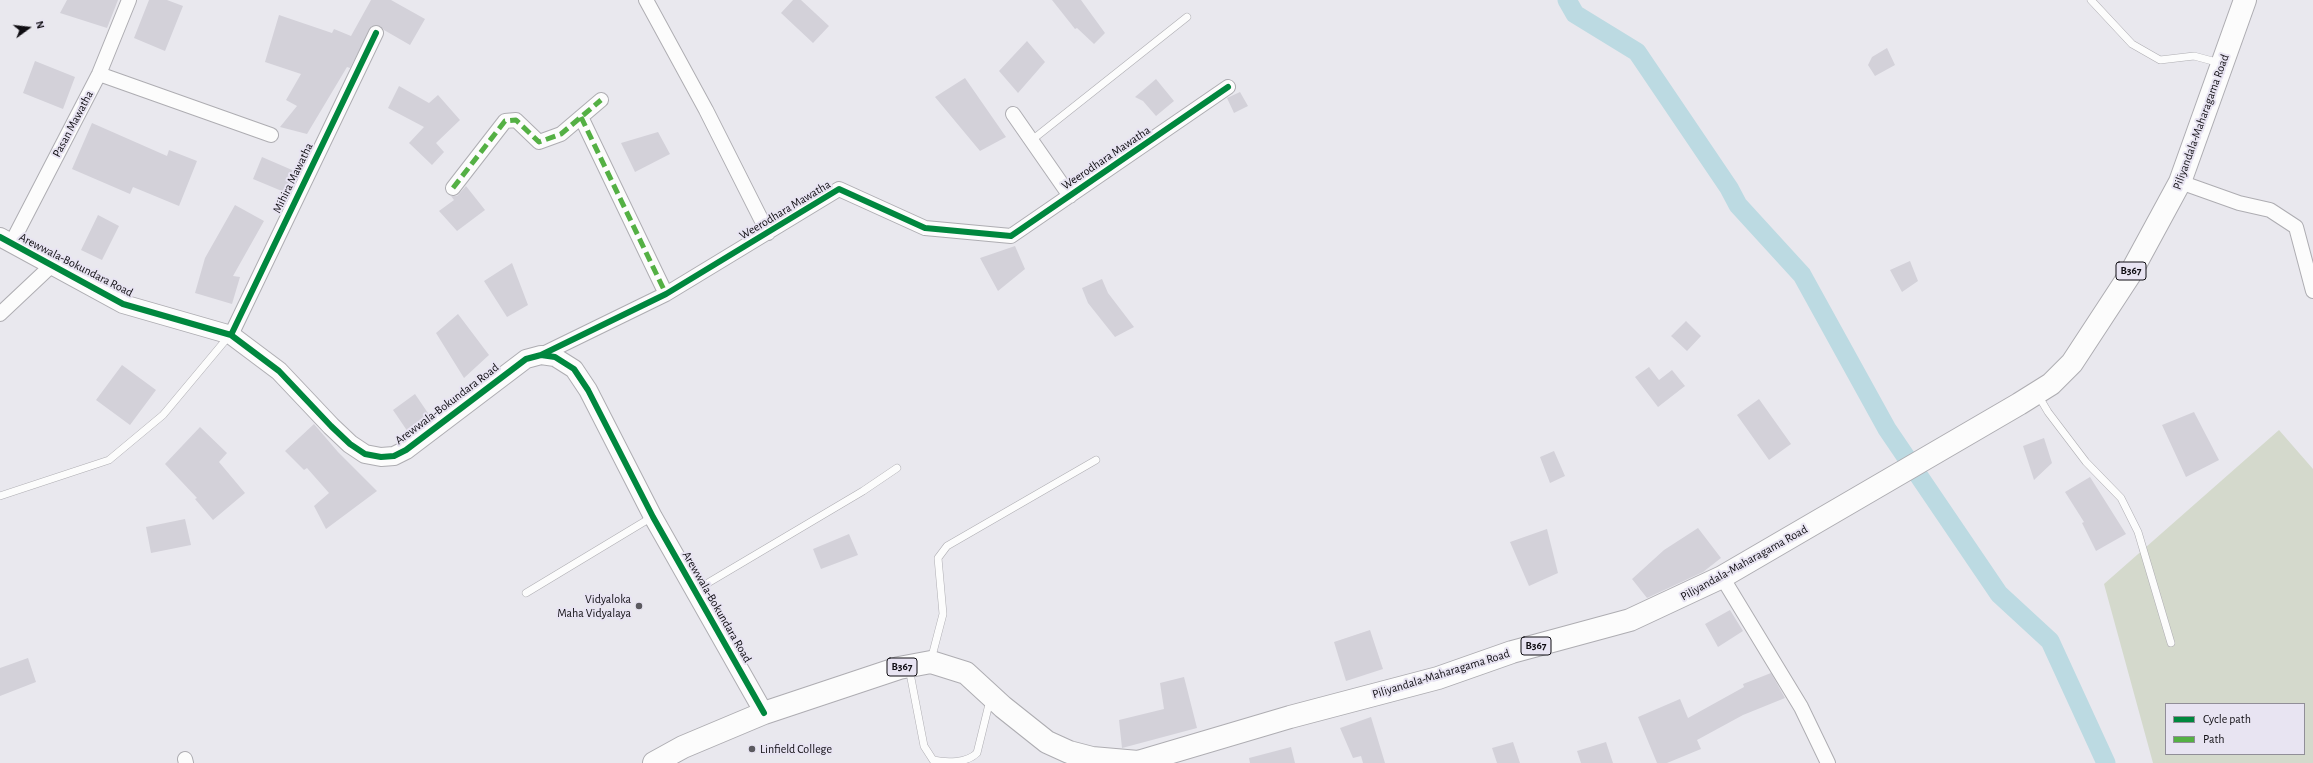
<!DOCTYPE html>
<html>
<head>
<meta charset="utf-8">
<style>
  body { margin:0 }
  #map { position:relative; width:2313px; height:763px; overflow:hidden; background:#e9e8ee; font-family:"Alegreya Sans",sans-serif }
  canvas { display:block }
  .legend { position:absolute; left:2165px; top:703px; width:140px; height:52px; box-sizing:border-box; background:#e8e4f2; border:1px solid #918e98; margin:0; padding:5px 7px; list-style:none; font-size:12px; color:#0f0d12 }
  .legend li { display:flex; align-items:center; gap:8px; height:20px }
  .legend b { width:20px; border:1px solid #918e98 }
  .north { position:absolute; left:8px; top:8px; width:40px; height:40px; -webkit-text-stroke:3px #e8e4f2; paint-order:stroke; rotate:75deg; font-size:11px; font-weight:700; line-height:16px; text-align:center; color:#0f0d12 }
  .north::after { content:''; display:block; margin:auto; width:14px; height:18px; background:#0f0d12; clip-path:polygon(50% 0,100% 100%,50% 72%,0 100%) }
</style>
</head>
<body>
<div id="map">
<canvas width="2313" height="763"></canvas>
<ul class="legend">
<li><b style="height:5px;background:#00873e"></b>Cycle path</li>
<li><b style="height:5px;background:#54b044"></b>Path</li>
</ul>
<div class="north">N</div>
</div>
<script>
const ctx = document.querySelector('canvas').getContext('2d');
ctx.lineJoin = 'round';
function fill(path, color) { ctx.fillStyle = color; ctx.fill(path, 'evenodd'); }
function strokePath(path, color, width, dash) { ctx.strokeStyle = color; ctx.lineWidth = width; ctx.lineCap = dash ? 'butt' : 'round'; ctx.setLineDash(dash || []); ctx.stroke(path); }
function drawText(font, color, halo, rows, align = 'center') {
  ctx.font = font + ' "Alegreya Sans",sans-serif'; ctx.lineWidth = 4; ctx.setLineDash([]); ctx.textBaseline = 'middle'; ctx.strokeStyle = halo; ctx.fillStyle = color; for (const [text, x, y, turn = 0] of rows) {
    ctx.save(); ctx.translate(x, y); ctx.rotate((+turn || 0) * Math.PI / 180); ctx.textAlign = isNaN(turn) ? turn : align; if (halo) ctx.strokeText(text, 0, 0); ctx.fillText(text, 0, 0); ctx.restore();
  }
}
const green = new Path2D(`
  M 2279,430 L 2313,469 L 2313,763 L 2153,763 L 2104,584 ZM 2166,704 L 2304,704 L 2304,754 L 2166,754 Z`);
const canal = new Path2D(`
  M 1567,0 L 1575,14 L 1637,52 L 1729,188 L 1738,205 L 1802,275 L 1887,429 L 1999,594 L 2050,641 L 2106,763`);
const building = new Path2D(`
  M 67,0 L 118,0 L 107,28 L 60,13 Z
  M 149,0 L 167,0 L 183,6 L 165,51 L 134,38 Z
  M 371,0 L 391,0 L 425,19 L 410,45 L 384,30 L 380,26 L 372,26 L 350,68 L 347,67 L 307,134 L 280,127 L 297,106 L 286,100 L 301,74 L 265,62 L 279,15 L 332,33 L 334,29 L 351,36 Z
  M 793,0 L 801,0 L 829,26 L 813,43 L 781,13 Z
  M 1052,0 L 1081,0 L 1105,33 L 1094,44 L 1077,28 L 1075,29 Z
  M 1027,41 L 1045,62 L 1018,93 L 999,71 Z
  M 1887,48 L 1895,65 L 1875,76 L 1868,65 L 1872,57 Z
  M 35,61 L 75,77 L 63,109 L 23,93 Z
  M 965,78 L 1006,137 L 980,151 L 935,97 Z
  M 1156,79 L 1174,101 L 1156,116 L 1143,101 L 1135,97 Z
  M 399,86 L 429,103 L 438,95 L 460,120 L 436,143 L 444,152 L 432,165 L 409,143 L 424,127 L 388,108 Z
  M 1240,92 L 1248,106 L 1234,113 L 1227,98 Z
  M 92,123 L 167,156 L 169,150 L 197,161 L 179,206 L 133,187 L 130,194 L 72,169 Z
  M 658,132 L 670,154 L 635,172 L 621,143 Z
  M 262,157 L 299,173 L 289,194 L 253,179 Z
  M 466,186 L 485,210 L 457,231 L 439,211 L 454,200 L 451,196 L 457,196 Z
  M 235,205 L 264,221 L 233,276 L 240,277 L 232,304 L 195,293 L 205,258 Z
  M 98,215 L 119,226 L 102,260 L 81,250 Z
  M 1015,246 L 1025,269 L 998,291 L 980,258 Z
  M 1910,261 L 1918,281 L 1902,292 L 1890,270 Z
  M 512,263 L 528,305 L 507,317 L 484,281 Z
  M 1102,279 L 1108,293 L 1134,327 L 1115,337 L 1088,303 L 1082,288 Z
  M 458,314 L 489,355 L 464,378 L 436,333 Z
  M 1686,321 L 1701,336 L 1687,351 L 1671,336 Z
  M 122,365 L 156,390 L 130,425 L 96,400 Z
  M 1649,367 L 1659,380 L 1672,370 L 1685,386 L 1658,407 L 1635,377 Z
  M 415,394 L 430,416 L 408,432 L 393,410 Z
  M 1759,399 L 1791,444 L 1769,460 L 1737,415 Z
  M 2194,412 L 2219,460 L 2186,477 L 2162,425 Z
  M 314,424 L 338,452 L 377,491 L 326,529 L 314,506 L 329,493 L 307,468 L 304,470 L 285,451 Z
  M 200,427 L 227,453 L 219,462 L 245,493 L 213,520 L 195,499 L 197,498 L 165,464 Z
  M 2044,438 L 2052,463 L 2034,480 L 2023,446 Z
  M 1554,451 L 1565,476 L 1550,483 L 1540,457 Z
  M 2090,477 L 2126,534 L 2096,551 L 2082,523 L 2084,522 L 2065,492 Z
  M 185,519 L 191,545 L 151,553 L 146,527 Z
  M 1698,528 L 1721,558 L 1703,572 L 1647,598 L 1632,579 L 1664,550 Z
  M 1547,529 L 1558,573 L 1529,586 L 1510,542 Z
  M 849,534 L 858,555 L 821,569 L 813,549 Z
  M 1730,610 L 1743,631 L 1718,647 L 1705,624 Z
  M 1370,630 L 1383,669 L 1346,681 L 1334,642 Z
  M 28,658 L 36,682 L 0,696 L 0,668 Z
  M 1771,673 L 1785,698 L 1743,715 L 1697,740 L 1701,749 L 1667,763 L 1657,763 L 1638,717 L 1680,699 L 1688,718 L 1744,687 L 1743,684 Z
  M 1184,677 L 1197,728 L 1122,748 L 1119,720 L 1164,709 L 1160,683 Z
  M 1371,717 L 1385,763 L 1363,763 L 1361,756 L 1353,758 L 1340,728 Z
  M 1513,742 L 1520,763 L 1497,763 L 1492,748 Z
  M 1606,742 L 1613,763 L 1581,763 L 1577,751 Z
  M 1291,747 L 1295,763 L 1250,763 L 1249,758 Z`);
const service = new Path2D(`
  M 2091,0 L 2132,44 L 2160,60 L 2194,56 L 2220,63
  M 1032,140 L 1187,17
  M 2038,395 L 2048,412 L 2086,462 L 2121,498 L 2138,532 L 2171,643
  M 0,496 L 109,460 L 163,415 L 229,336
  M 696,590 L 863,491 L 897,468
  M 526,593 L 652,517
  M 931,660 L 943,614 L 938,558 L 947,546 L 1096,460
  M 909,668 L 924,746 L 933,760 C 947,763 967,763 977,753 L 990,700`);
const minor = new Path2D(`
  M 646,0 L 706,110 L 768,233
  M 99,74 L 271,135
  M 1013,114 L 1070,196
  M 581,117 L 666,294
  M 2180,182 L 2239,203 L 2270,210 L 2296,227 L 2313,291
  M 453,188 L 505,121 L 516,120 L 539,142 L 561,134 L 601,100
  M 11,244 L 99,74 L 129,0
  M 0,314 L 51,266
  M 231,335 L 376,33
  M 541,355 L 666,294 L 839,189 L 925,228 L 1011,236 L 1228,87
  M 1722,577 L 1801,707 L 1828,763
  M 185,759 L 186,763`);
const tertiary = new Path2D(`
  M 0,237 L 123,304 L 231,335 L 279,371 L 331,426 L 350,444 L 365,454 L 381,457 L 394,456 L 406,450 L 526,359 L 541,355 L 555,357 L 574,369 L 588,390 L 653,517 L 764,713`);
const primary = new Path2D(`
  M 654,763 L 683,747 L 764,713 L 899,668 L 931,662 L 966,673 L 1003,707 L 1047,742 L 1069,752 L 1092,758 L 1138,762 L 1290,717 L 1438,678 L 1512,652 L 1630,620 L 1722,577 L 2019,404 L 2051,384 L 2072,363 L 2129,276 L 2180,182 L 2245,0`);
const quiet = new Path2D(`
  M 581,117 L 666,294
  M 453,188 L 505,121 L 516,120 L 539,142 L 561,134 L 601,100`);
const cycleway = new Path2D(`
  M 0,237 L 123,304 L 231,335 L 279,371 L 331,426 L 350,444 L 365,454 L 381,457 L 394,456 L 406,450 L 526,359 L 541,355 L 555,357 L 574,369 L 588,390 L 653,517 L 764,713
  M 231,335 L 376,33
  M 541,355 L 666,294 L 839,189 L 925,228 L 1011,236 L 1228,87`);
const markers = [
  [639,606,4,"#5b5a5f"],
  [752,749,4,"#5b5a5f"]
];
const shields = [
  [2131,271,30],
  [1536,646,30],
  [902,667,30]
];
const shieldNames = [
  ["B367",2131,271],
  ["B367",1536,646],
  ["B367",902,667]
];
const streetNames = [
  ["Piliyandala-Maharagama Road",2201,122,-70],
  ["Pasan Mawatha",73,124,-62],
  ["Weerodhara Mawatha",1106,158,-34],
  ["Mihira Mawatha",293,178,-64],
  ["Weerodhara Mawatha",785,210,-31],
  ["Arewwala-Bokundara Road",76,265,27],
  ["Arewwala-Bokundara Road",447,404,-37],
  ["Piliyandala-Maharagama Road",1744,563,-29],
  ["Arewwala-Bokundara Road",717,607,60],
  ["Piliyandala-Maharagama Road",1441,674,-17]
];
const poiNames = [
  ["Vidyaloka",631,599],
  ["Maha Vidyalaya",631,613],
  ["Linfield College",760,749,"left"]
];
fill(green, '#d4d9cc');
strokePath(canal, '#bcdae2', 19);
fill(building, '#d3d1d9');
strokePath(service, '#aeadb2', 8);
strokePath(minor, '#aeadb2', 16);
strokePath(tertiary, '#aeadb2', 20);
strokePath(primary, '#aeadb2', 24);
strokePath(service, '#fcfcfc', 7);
strokePath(minor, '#fcfcfc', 14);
strokePath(tertiary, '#fcfcfc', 18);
strokePath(primary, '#fcfcfc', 22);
strokePath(quiet, '#54b044', 5, [10, 5]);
strokePath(cycleway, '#00873e', 6);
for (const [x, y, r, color] of markers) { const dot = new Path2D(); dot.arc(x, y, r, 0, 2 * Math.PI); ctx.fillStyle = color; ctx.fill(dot); strokePath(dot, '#e8e4f2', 1.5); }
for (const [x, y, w] of shields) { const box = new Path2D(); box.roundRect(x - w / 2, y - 9, w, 18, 3); ctx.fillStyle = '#e8e4f2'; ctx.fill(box); strokePath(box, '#0f0d12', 1); }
drawText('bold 11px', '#0f0d12', null, shieldNames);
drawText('12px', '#0f0d12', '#e8e4f2', streetNames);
drawText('12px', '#0f0d12', '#e8e4f2', poiNames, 'right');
</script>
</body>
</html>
